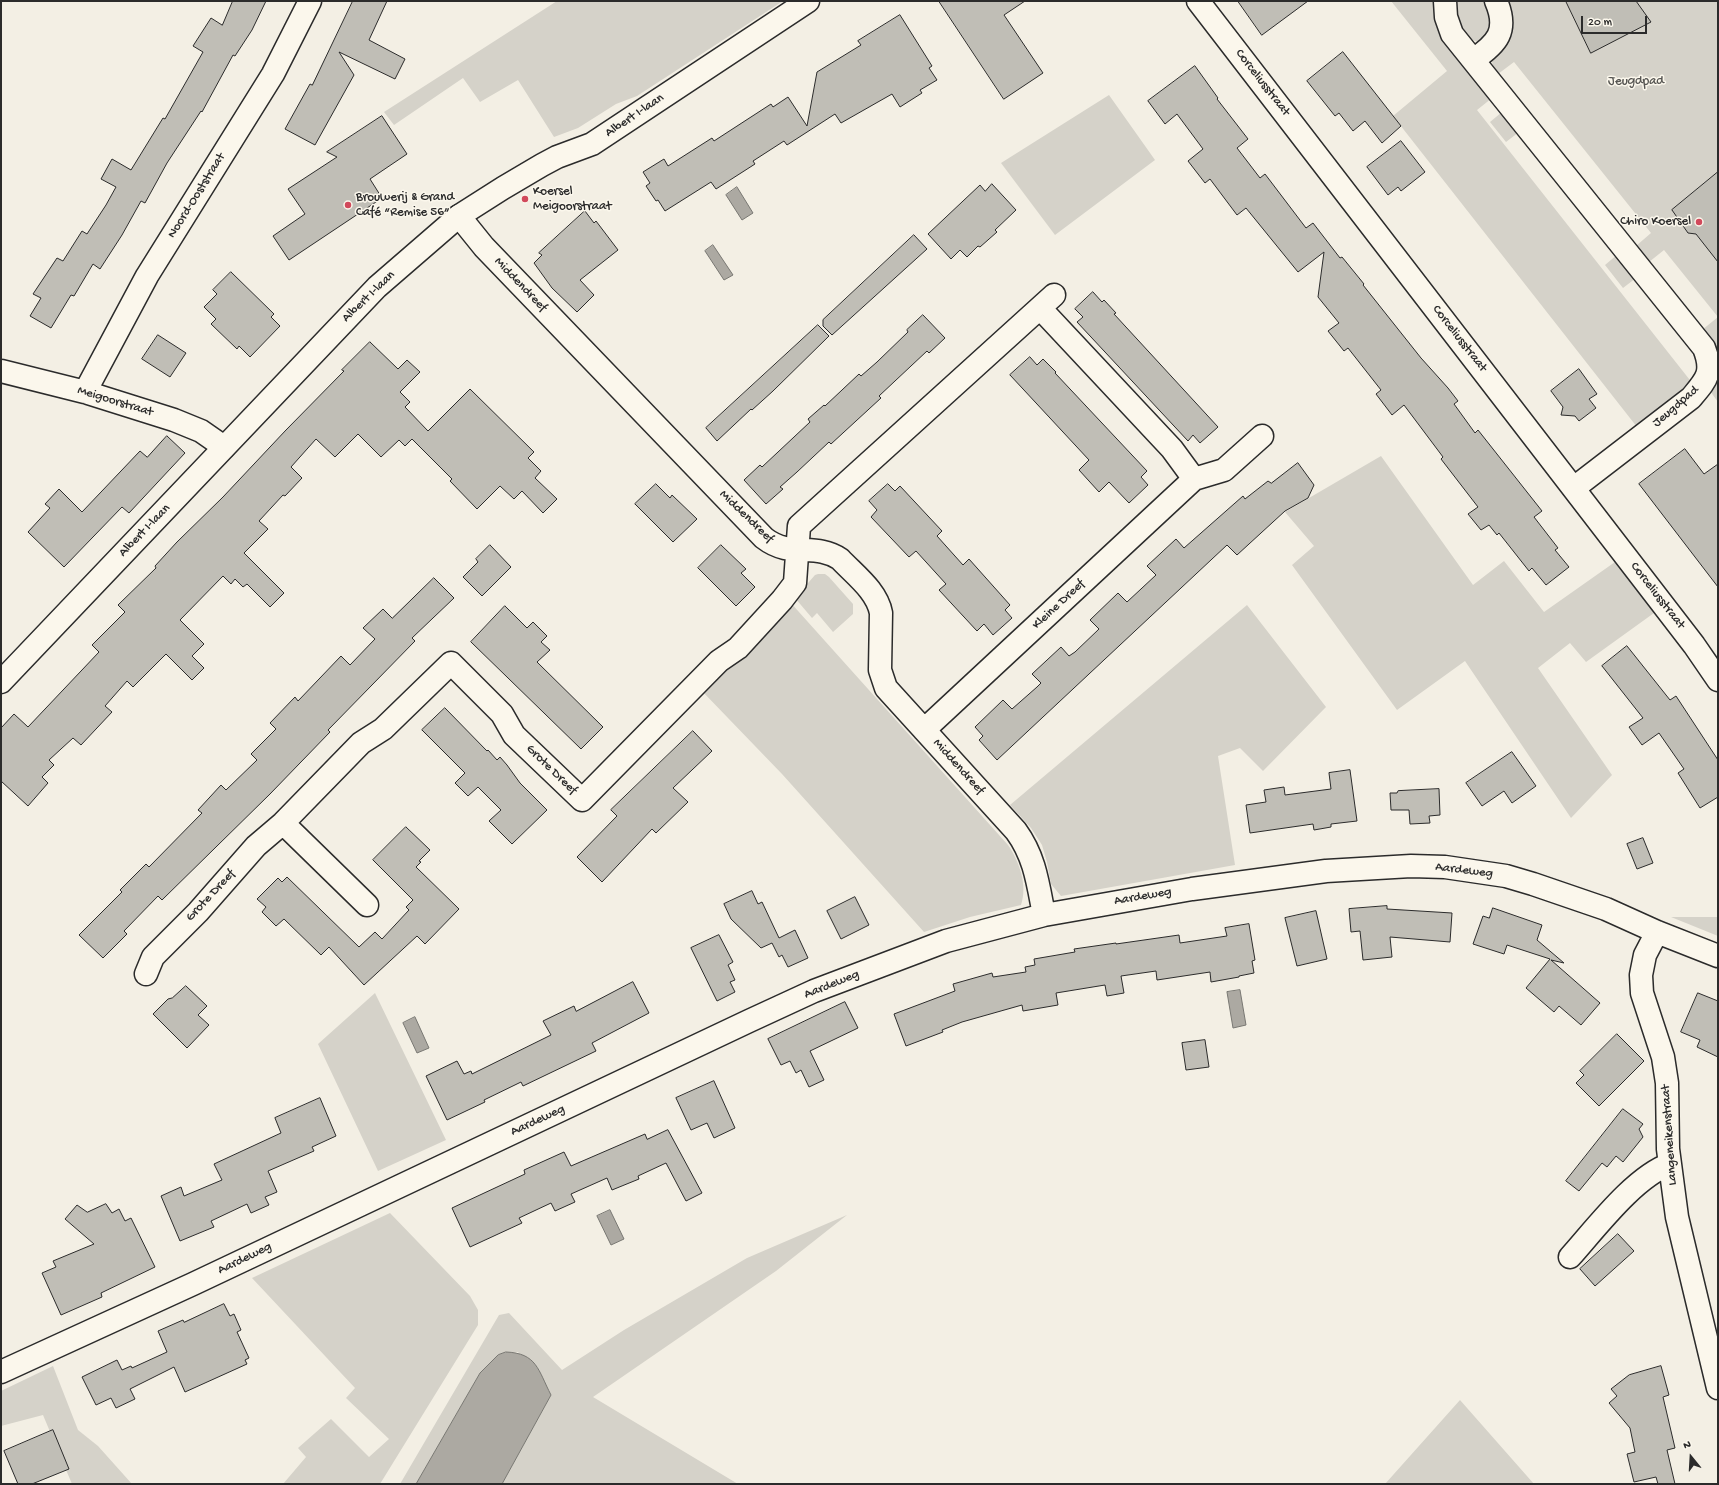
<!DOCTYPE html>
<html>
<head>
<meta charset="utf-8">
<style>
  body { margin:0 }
  #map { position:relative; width:1719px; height:1485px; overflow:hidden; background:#f3efe4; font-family:"Gochi Hand",sans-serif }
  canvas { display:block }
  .frame { position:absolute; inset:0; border:2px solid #2b2b2b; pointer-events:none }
  .north { position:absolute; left:1671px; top:1437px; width:40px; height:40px; -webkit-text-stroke:3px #fbf7ec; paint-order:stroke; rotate:342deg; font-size:11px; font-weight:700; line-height:16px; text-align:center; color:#2b2b2b }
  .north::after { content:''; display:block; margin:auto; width:14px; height:18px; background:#2b2b2b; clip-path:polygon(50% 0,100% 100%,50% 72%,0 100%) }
  .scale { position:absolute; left:1581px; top:16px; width:66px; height:18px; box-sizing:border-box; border:2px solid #2b2b2b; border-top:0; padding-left:5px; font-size:12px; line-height:14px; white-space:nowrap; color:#2b2b2b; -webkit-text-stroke:3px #fbf7ec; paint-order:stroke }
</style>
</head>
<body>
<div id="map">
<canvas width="1719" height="1485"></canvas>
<div class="frame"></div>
<div class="north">N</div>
<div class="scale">20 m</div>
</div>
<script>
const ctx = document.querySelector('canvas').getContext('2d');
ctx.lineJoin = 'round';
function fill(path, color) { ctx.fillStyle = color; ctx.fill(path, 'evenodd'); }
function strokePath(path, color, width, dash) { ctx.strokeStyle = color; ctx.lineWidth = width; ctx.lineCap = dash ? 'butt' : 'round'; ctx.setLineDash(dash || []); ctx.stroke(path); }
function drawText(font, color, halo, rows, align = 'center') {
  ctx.font = font + ' "Gochi Hand",sans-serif'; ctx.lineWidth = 3; ctx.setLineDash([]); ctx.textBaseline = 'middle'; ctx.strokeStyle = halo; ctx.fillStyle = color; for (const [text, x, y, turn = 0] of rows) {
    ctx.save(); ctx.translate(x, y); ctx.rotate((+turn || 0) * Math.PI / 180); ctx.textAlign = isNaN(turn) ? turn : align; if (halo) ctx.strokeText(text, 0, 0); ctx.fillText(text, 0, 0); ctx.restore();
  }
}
const green = new Path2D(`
  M 557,1 L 783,1 L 637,96 L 616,104 L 578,128 L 554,137 L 518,80 L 480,102 L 463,78 L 394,125 L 384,112 Z
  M 1391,1 L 1435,1 C 1433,14 1435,24 1441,35 L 1492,98 L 1477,110 L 1693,384 L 1637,427 L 1393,116 L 1447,71 Z
  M 1456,1 L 1486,1 L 1490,10 L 1491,32 L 1483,42 C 1463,43 1454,18 1456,1 Z
  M 1506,1 L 1718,1 L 1718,402 L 1710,391 L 1702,330 L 1718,317 L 1664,250 L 1649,262 L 1636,246 L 1651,233 L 1514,62 L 1498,74 L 1493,68 L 1492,61 Z
  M 1109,95 L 1155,160 L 1055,235 L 1001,163 Z
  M 1502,112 L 1519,132 L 1506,142 L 1490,122 Z
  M 1618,254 L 1636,278 L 1623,288 L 1605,265 Z
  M 1381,456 L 1473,585 L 1504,561 L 1544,612 L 1615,562 L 1654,613 L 1586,662 L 1570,643 L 1538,668 L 1612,775 L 1571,818 L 1465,661 L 1397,710 L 1292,565 L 1314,546 L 1285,512 Z
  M 818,574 L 825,574 L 829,577 L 853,604 L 853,614 L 833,632 L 817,613 L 812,618 L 795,598 L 815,575 Z
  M 790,602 L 1008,845 C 1019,861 1028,885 1021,905 L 970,917 L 924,932 L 782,774 L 701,690 Z
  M 1247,605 L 1326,707 L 1263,771 L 1240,748 L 1218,756 L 1235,865 L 1061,896 L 1051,884 L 1047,862 L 1042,845 L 1031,828 L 1010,805 Z
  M 1671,917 L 1718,917 L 1718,936 Z
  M 375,993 L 446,1140 L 378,1171 L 318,1044 Z
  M 390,1213 L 470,1296 L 478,1310 L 478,1325 L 380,1484 L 283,1484 L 306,1457 L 298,1448 L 331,1419 L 369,1457 L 389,1439 L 346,1398 L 355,1388 L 252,1278 Z
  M 847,1215 L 776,1271 L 593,1397 L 738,1484 L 502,1484 L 551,1395 L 518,1352 L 506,1352 L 498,1355 L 480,1373 L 416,1484 L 400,1484 L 499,1315 L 509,1313 L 562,1370 L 624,1330 L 747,1258 Z
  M 53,1366 L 78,1430 L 98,1446 L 132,1484 L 72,1484 L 43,1415 L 1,1426 L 1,1391 Z
  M 1460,1400 L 1534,1484 L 1385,1484 Z`);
const water = new Path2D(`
  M 737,187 L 753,213 L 742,220 L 726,195 Z
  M 713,245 L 733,275 L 724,280 L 705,251 Z
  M 1240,990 L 1246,1025 L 1233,1028 L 1227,992 Z
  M 415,1017 L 429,1048 L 417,1053 L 403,1023 Z
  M 610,1210 L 624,1239 L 611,1245 L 597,1216 Z
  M 506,1352 C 537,1353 538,1370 551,1395 L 502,1484 L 416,1484 L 480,1373 L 498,1355 Z`);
const building = new Path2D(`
  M 233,1 L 266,1 L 252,30 L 235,56 L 233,55 L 202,112 L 201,111 L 167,163 L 145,203 L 141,201 L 122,235 L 100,269 L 93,264 L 74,296 L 71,295 L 51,328 L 30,316 L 41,298 L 33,294 L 57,258 L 63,261 L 82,231 L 87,234 L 106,205 L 116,187 L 101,179 L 112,159 L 131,170 L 163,118 L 165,119 L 203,52 L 193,46 L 211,18 L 222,25 Z
  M 353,1 L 387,1 L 369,40 L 405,59 L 395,79 L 339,52 L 354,75 L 315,145 L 285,129 L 310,84 L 312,85 Z
  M 939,1 L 1025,1 L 1004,15 L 1043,73 L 1004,99 Z
  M 1238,1 L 1308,1 L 1262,35 Z
  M 1566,1 L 1636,1 L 1651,22 L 1591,53 Z
  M 900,15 L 932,66 L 929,68 L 937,80 L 920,90 L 922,93 L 900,107 L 892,94 L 841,123 L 835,114 L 787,145 L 784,141 L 753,161 L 755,164 L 716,189 L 711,182 L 665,211 L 658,200 L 656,201 L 646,186 L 650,183 L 643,172 L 664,159 L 668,166 L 712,138 L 714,141 L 771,104 L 773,107 L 788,97 L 807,126 L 817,72 L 861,45 L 858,41 Z
  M 1343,52 L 1401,126 L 1382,143 L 1365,121 L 1353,131 L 1339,113 L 1335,116 L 1307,81 Z
  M 1195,66 L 1218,98 L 1217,99 L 1248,139 L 1237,148 L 1260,178 L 1265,174 L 1306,228 L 1313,223 L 1340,258 L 1342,257 L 1364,284 L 1363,285 L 1421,358 L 1448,388 L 1458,401 L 1454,404 L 1475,433 L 1478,430 L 1542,511 L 1534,517 L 1558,548 L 1555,550 L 1569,567 L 1546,585 L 1532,568 L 1529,571 L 1499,533 L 1497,535 L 1489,525 L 1481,530 L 1468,514 L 1478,507 L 1441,459 L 1443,457 L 1404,405 L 1392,415 L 1376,394 L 1381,390 L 1348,348 L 1344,351 L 1328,331 L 1339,323 L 1318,297 L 1324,252 L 1298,272 L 1246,208 L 1237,215 L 1210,179 L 1205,183 L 1188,161 L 1203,149 L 1177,114 L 1165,124 L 1148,101 Z
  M 382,116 L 407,154 L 370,179 L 382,198 L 289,260 L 273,236 L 305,214 L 288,189 L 337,157 L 327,152 Z
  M 1401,141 L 1425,172 L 1401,191 L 1398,187 L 1388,195 L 1367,167 Z
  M 1718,172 L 1718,262 L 1696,234 L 1688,233 L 1672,210 Z
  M 992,184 L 1016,210 L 995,230 L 997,232 L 980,247 L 978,246 L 967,257 L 960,250 L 951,259 L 928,234 L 980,185 L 985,191 Z
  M 585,211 L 594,223 L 596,221 L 618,250 L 580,280 L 594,295 L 577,312 L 552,288 L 534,263 L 542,255 L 539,253 Z
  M 914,235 L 927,249 L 832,335 L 823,326 L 823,320 Z
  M 231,272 L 274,314 L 271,317 L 280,326 L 250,357 L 239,346 L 237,349 L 211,324 L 216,319 L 204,307 L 217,294 L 213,290 Z
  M 1093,292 L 1102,302 L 1104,300 L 1116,313 L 1114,314 L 1218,427 L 1200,443 L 1193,435 L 1188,441 L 1077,322 L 1083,317 L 1075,309 Z
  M 923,315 L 945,338 L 929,353 L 927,351 L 879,396 L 881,398 L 831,444 L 829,442 L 797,472 L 780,487 L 783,489 L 766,504 L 744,480 L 760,465 L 762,467 L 810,422 L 808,419 L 824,405 L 825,406 L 859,374 L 861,376 L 877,362 L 908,332 L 907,330 Z
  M 818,325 L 829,336 L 773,391 L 752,410 L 751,409 L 717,441 L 706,428 Z
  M 158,335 L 186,353 L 170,377 L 142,359 Z
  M 370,342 L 398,369 L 407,360 L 420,372 L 400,392 L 410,402 L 405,407 L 428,431 L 470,389 L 534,452 L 528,458 L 541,471 L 535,478 L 557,499 L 543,513 L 522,491 L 514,499 L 500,486 L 477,509 L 450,481 L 452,479 L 412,439 L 405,446 L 399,440 L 381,457 L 358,434 L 335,457 L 316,439 L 291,467 L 302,478 L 285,496 L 283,495 L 259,521 L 268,529 L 244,553 L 284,593 L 270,607 L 247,584 L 243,587 L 235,579 L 231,584 L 223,576 L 180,620 L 204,644 L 192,656 L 204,668 L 192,680 L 166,654 L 133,687 L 127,681 L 105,706 L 112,712 L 81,745 L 73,738 L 49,760 L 54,765 L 42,777 L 48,783 L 28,806 L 1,781 L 1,728 L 14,714 L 28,727 L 99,652 L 92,645 L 125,612 L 118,605 L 156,568 L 155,566 L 177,542 L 223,497 L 286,430 L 344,371 L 342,370 Z
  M 1030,357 L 1037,365 L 1043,359 L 1056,372 L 1055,373 L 1147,471 L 1141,477 L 1148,485 L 1129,503 L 1109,482 L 1099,492 L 1079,470 L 1089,460 L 1010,375 Z
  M 1579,369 L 1597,394 L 1589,399 L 1596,408 L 1579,421 L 1575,416 L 1561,415 L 1563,407 L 1551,391 Z
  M 167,436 L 185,453 L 129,513 L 122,507 L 64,567 L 28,532 L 50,508 L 45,504 L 59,489 L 82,512 L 140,451 L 147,457 Z
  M 1685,449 L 1704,474 L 1718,464 L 1718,587 L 1639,484 Z
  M 1298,463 L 1314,485 L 1308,498 L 1285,511 L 1237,555 L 1227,545 L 997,760 L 979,740 L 983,736 L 975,727 L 1003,700 L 1012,709 L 1037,687 L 1041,683 L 1032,674 L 1061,647 L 1069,656 L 1075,652 L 1099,629 L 1090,620 L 1118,593 L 1127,602 L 1156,575 L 1147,566 L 1176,539 L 1184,548 L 1243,496 L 1245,499 L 1268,481 L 1271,483 Z
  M 656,484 L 670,498 L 672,495 L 697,519 L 673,542 L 635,504 Z
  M 888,484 L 895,491 L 900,486 L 942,531 L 937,536 L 963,565 L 969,559 L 1010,605 L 1005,610 L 1012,618 L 993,635 L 984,624 L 977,631 L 939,590 L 946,584 L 916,551 L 909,557 L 871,517 L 877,510 L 869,501 Z
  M 490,545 L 511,567 L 482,596 L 463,577 L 478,562 L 476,559 Z
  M 721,545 L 746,569 L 741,573 L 755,587 L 736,606 L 698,568 Z
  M 434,578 L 454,598 L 412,638 L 415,641 L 328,730 L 330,732 L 270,794 L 162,900 L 158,896 L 124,931 L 127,934 L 103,958 L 79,935 L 122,892 L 120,890 L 146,864 L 149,867 L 202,813 L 198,810 L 221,785 L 226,790 L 257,760 L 251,754 L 276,729 L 270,723 L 295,697 L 298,701 L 341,656 L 350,665 L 375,639 L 363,628 L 383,609 L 392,618 Z
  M 505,606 L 527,628 L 533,622 L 547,636 L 541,642 L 550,650 L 537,662 L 603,727 L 581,749 L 471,642 Z
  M 1627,646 L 1670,700 L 1676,696 L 1718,760 L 1718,797 L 1700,808 L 1678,773 L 1684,769 L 1659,733 L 1642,745 L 1629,727 L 1643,718 L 1602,666 Z
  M 445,708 L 487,751 L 488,750 L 497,760 L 500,757 L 507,765 L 520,783 L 547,810 L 512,844 L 489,821 L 501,810 L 478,787 L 468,796 L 455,783 L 465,773 L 422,730 Z
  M 693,731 L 712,751 L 673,788 L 688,802 L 656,833 L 652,829 L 602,882 L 577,857 L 617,816 L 611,810 Z
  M 1512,752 L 1536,786 L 1512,803 L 1504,791 L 1482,806 L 1466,783 Z
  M 1350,770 L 1357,821 L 1331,824 L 1331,827 L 1314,830 L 1313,824 L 1250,833 L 1246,805 L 1266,802 L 1264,790 L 1284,787 L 1285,795 L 1331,789 L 1329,773 Z
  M 1439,789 L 1440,815 L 1429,816 L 1430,823 L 1410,824 L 1409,810 L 1391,810 L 1390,793 L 1397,793 L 1398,791 Z
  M 406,827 L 430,850 L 419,861 L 421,862 L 416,867 L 459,909 L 425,944 L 417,936 L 364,985 L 329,947 L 321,955 L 284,919 L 276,926 L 262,912 L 266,907 L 257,899 L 278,878 L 282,882 L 287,877 L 359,947 L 375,932 L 382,939 L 409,910 L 406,907 L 413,900 L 373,860 Z
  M 1643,838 L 1653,863 L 1637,869 L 1627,844 Z
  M 752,891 L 758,904 L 762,902 L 779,938 L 795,930 L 808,958 L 788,967 L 782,955 L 779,957 L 772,943 L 761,948 L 731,919 L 724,904 Z
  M 855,897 L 869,925 L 841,939 L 827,911 Z
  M 1387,906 L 1387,909 L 1452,913 L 1450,942 L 1390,937 L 1392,957 L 1363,960 L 1360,931 L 1351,932 L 1349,909 Z
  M 1493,908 L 1542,925 L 1537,940 L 1564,963 L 1551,960 L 1600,1003 L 1581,1025 L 1559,1006 L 1554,1012 L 1526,988 L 1550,959 L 1507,945 L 1504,954 L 1473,944 L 1483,916 L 1489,918 Z
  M 1316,911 L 1327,959 L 1297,966 L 1285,918 Z
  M 1249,924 L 1255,960 L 1252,961 L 1254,973 L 1239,976 L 1239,977 L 1211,982 L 1210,972 L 1157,980 L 1156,971 L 1121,976 L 1124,993 L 1107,996 L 1105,985 L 1056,993 L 1058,1005 L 1023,1011 L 1022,1005 L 962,1022 L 942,1030 L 943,1032 L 906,1046 L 894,1014 L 955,991 L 953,984 L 992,973 L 993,977 L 1026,972 L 1025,967 L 1035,965 L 1034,959 L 1075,952 L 1074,949 L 1116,943 L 1116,944 L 1179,935 L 1180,943 L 1227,936 L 1225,928 Z
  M 719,935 L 733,962 L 728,965 L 735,980 L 730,982 L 735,992 L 717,1001 L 691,948 Z
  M 633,982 L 649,1013 L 592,1043 L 596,1051 L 523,1086 L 521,1082 L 484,1100 L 485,1102 L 447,1120 L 426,1076 L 457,1061 L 464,1074 L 471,1071 L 472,1074 L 551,1035 L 543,1021 L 574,1006 L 576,1011 Z
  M 186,986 L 207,1006 L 198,1015 L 209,1025 L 187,1048 L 153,1014 L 168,999 L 172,998 Z
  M 1698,993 L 1718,1001 L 1718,1057 L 1697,1047 L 1700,1040 L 1681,1032 Z
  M 845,1002 L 858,1028 L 810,1051 L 824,1080 L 809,1087 L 801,1070 L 796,1073 L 790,1061 L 781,1065 L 768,1039 Z
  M 1617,1034 L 1644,1061 L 1599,1106 L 1576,1083 L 1584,1075 L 1580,1071 Z
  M 1205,1040 L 1209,1067 L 1186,1070 L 1182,1043 Z
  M 714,1081 L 735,1128 L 714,1138 L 707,1123 L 691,1130 L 676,1098 Z
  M 320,1098 L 336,1136 L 312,1147 L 314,1151 L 268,1171 L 277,1192 L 265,1197 L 269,1205 L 251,1213 L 247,1204 L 211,1221 L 214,1227 L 180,1241 L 161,1196 L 181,1187 L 184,1196 L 222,1180 L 214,1164 L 281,1133 L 275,1118 Z
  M 1623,1109 L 1643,1124 L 1639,1129 L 1643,1137 L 1623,1162 L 1616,1156 L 1607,1167 L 1602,1163 L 1579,1191 L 1566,1181 Z
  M 668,1130 L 702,1193 L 686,1201 L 666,1163 L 638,1176 L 639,1179 L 612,1190 L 607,1178 L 571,1194 L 575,1202 L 555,1211 L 551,1203 L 519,1218 L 522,1223 L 470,1247 L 452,1208 L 525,1174 L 524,1170 L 564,1152 L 571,1166 L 645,1134 L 647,1139 Z
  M 106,1204 L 112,1213 L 119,1209 L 125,1221 L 131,1218 L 155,1267 L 101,1293 L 102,1297 L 61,1315 L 42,1273 L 56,1267 L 53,1261 L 94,1244 L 65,1219 L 77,1205 L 87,1212 Z
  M 1618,1234 L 1634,1251 L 1595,1286 L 1580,1269 Z
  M 224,1304 L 230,1316 L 234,1314 L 241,1330 L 237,1332 L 249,1358 L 245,1360 L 247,1364 L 185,1392 L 174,1367 L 130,1389 L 135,1399 L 116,1408 L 111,1398 L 96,1405 L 82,1377 L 117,1360 L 122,1370 L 131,1366 L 132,1368 L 167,1352 L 158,1331 L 183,1320 L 184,1322 Z
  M 1661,1366 L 1669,1395 L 1663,1397 L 1675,1448 L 1667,1450 L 1675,1484 L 1658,1484 L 1656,1477 L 1634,1482 L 1627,1454 L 1635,1452 L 1630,1428 L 1609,1403 L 1617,1396 L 1611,1389 L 1629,1375 Z
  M 53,1430 L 69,1469 L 32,1484 L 18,1484 L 4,1451 Z`);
const minor = new Path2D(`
  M 1198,1 L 1694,645 L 1718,680
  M 1445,1 L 1446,17 L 1452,34 L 1704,348 C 1714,373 1706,380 1691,398 L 1574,488
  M 1473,60 C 1497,44 1509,31 1496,1
  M 459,216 L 484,247 L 764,538 C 791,559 815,542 840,559 C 855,575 877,591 881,613 L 880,670 L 886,688 L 1016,831 C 1035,857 1038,884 1044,915
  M 1040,308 L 1172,449 L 1194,479
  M 1,371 L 85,392 L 174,420 L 201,431 L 224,447
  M 85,392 L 147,276 L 273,74 L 310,1
  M 924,730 L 1194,479 L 1224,470 L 1262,436
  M 283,823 L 367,905
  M 1657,932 L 1645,955 L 1641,975 L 1642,993 L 1663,1057 L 1667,1083 L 1668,1149 L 1677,1217 L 1718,1388
  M 146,974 L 153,957 L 198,912 L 256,846 L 283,823 L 361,743 L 383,729 L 451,663 L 502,714 L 514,735 L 582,800 L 719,661 L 738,648 L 782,600 L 795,583 L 799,526 L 1054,295
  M 1570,1257 C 1596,1228 1634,1177 1670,1164
  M 1,1372 L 193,1284 L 749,1021 L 814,991 L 946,941 L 1044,915 L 1192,889 L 1326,871 L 1411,866 L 1445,867 L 1506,876 L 1533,884 L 1606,909 L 1657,932 L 1718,956`);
const tertiary = new Path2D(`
  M 1,682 L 377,287 L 459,216 L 503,188 L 542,165 L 557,157 L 592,144 L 808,1`);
const markers = [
  [525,199,4,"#d1495b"],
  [348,205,4,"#d1495b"],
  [1699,222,4,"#d1495b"]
];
const parkNames = [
  ["Jeugdpad",1636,82]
];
const streetNames = [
  ["Corceliusstraat",1262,83,52],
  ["Albert I-laan",635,116,-34],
  ["Noord-Ooststraat",197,196,-58],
  ["Middendreef",520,285,46],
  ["Albert I-laan",369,297,-44],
  ["Corceliusstraat",1459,339,52],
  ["Meigoorstraat",115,402,17],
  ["Jeugdpad",1676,407,-41],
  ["Middendreef",746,517,44],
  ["Albert I-laan",145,531,-46],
  ["Corceliusstraat",1657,596,52],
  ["Kleine Dreef",1059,605,-43],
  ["Middendreef",958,767,48],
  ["Grote Dreef",551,770,44],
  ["Aardeweg",1464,871,7],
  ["Grote Dreef",211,896,-47],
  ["Aardeweg",1143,897,-10],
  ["Aardeweg",832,985,-22],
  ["Aardeweg",538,1121,-25],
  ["Langeneikenstraat",1670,1135,-94],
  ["Aardeweg",245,1259,-26]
];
const poiNames = [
  ["Koersel",533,192],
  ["Meigoorstraat",533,207],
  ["Brouwerij & Grand",356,198],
  ["Café “Remise 56”",356,213],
  ["Chiro Koersel",1691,222,"right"]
];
fill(green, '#d5d2c9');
fill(water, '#aca9a2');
strokePath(water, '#787772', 1);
fill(building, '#c0beb6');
strokePath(building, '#2b2b2b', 1);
strokePath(minor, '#2b2b2b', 25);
strokePath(tertiary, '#2b2b2b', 25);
strokePath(minor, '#fbf7ec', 22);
strokePath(tertiary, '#fbf7ec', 22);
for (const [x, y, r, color] of markers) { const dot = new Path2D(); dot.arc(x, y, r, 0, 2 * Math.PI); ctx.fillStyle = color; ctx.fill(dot); strokePath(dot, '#fbf7ec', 1.5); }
drawText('13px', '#565552', '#fbf7ec', parkNames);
drawText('13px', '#2b2b2b', '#fbf7ec', streetNames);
drawText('13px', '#2b2b2b', '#fbf7ec', poiNames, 'left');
</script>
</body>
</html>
